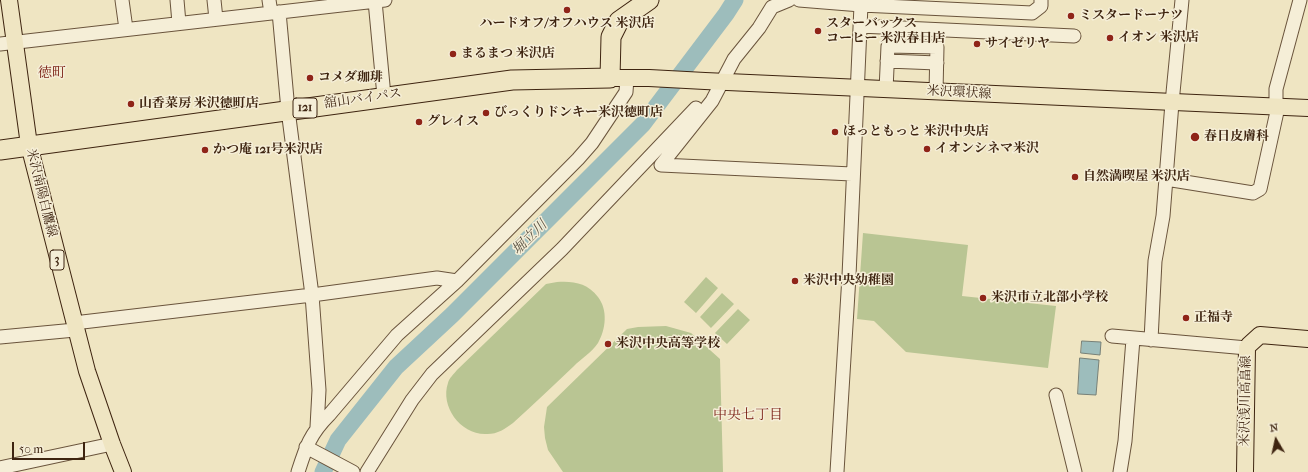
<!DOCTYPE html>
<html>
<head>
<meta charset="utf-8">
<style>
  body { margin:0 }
  #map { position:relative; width:1308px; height:472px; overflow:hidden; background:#efe5c2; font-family:"IM FELL French Canon",serif }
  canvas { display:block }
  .north { position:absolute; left:1256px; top:420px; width:40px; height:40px; -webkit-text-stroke:3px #f5eed7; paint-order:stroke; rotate:351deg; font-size:11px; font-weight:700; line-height:16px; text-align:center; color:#3e2410 }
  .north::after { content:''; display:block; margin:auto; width:14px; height:18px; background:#3e2410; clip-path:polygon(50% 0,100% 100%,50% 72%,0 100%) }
  .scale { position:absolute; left:12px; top:442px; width:73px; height:18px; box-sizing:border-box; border:2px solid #3e2410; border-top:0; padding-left:5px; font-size:12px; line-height:14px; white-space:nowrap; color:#3e2410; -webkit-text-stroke:3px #f5eed7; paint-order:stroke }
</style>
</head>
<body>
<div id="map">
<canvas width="1308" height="472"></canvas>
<div class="north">N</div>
<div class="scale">50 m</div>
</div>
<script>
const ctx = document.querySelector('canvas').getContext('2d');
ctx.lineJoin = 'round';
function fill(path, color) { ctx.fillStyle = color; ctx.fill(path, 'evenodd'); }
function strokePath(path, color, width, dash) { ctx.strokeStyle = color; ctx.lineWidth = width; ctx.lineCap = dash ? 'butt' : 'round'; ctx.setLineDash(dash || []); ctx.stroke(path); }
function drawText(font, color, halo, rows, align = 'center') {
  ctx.font = font + ' "IM FELL French Canon","Noto Serif JP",serif'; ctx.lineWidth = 3; ctx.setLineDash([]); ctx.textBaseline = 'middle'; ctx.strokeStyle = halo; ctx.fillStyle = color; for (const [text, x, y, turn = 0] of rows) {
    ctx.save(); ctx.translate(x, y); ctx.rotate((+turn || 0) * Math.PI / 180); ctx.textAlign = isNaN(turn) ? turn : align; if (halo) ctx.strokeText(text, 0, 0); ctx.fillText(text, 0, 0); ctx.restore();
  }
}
const green = new Path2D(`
  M 863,233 L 968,245 L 962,296 L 1056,306 L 1048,368 L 906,352 L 874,321 L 857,319 Z
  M 706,277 L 718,288 L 696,313 L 684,302 Z
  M 557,282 C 574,281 587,283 598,297 C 608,310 606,329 598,343 C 592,352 581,359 574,366 C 554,385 534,404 513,423 C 505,429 496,435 485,434 C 460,434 440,406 448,383 C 449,378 454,374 457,370 L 546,284 Z
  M 722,293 L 734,304 L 711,328 L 700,317 Z
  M 738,309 L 750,320 L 727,344 L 715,333 Z
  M 666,326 L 691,333 L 720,359 L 723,472 L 563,472 L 548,450 L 545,438 L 544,427 L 547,407 L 627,329 L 638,327 Z`);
const water = new Path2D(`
  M 1082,341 L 1101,342 L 1100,355 L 1081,353 Z
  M 1080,358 L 1099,360 L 1096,395 L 1078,394 Z`);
const river = new Path2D(`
  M 323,472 L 338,440 L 396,367 L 452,315 L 643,124 L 726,14 L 735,0`);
const minor = new Path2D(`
  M 122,0 L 126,29
  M 177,0 L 179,23
  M 214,0 L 216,19
  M 269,0 L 271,13
  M 799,0 L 861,5 L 1032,13 L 1041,6 L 1041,0
  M 375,1 L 384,96
  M 279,12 L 288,110 L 312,295 L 319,390 L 317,427
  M 860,26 L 1074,36
  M 0,44 L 385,0
  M 887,61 L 937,63
  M 886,90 L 888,46 L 937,47 L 936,92
  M 1276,107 L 1276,89 L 1300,0
  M 661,165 L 712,101 L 734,59 L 759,28 L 772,7 L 789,0
  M 661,165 L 852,174
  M 1166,179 L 1253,193 L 1260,189 L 1278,107
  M 74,323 L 312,295 L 437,278 L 457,281
  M 1112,336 L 1247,348
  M 0,337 L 75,330
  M 1151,340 L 1155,261 L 1163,216 L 1172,103 L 1182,0
  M 1056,395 L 1075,472
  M 306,447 L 353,472
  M 0,468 L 112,444
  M 298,472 C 306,447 310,434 329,415 L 397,335 L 457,281 L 578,159 L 592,143 L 626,92 L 627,78
  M 367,472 L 412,400 L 432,374 L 562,249 L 696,108
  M 837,472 L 849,276 L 861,5
  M 1120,472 L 1125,441 L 1133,339`);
const major = new Path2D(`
  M 9,0 L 29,145 L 87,371 L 112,444 L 123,472
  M 610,78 L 649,78 L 705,81 L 1308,108
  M 1245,472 L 1247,348 L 1249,345 L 1260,335 L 1308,339`);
const highway = new Path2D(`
  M 0,150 L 512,80 L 610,78 L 611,37 L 619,21 L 649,0`);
const markers = [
  [567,10,4,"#8f2418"],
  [1071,16,4,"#8f2418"],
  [818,31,4,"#8f2418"],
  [1110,38,4,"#8f2418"],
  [977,44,4,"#8f2418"],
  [453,54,4,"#8f2418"],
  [310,78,4,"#8f2418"],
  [131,104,4,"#8f2418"],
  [486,113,4,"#8f2418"],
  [419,122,4,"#8f2418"],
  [835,132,4,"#8f2418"],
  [1195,137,5,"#8f2418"],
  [927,149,4,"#8f2418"],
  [205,150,4,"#8f2418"],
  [1075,177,4,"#8f2418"],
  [795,281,4,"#8f2418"],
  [983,298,4,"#8f2418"],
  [1186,318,4,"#8f2418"],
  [608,344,4,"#8f2418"]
];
const shields = [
  [305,108,24],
  [57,260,14]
];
const shieldNames = [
  ["121",305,108],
  ["3",57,260]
];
const poiNames = [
  ["ミスタードーナツ",1079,16],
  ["ハードオフ/オフハウス 米沢店",567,24,"center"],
  ["スターバックス",826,24],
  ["コーヒー 米沢春日店",826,39],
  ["イオン 米沢店",1118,38],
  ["サイゼリヤ",985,44],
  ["まるまつ 米沢店",461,54],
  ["コメダ珈琲",318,78],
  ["山香菜房 米沢徳町店",139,104],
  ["びっくりドンキー米沢徳町店",494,113],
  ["グレイス",427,122],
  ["ほっともっと 米沢中央店",843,132],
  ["春日皮膚科",1204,137],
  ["イオンシネマ米沢",935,149],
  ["かつ庵 121号米沢店",213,150],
  ["自然満喫屋 米沢店",1083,177],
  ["米沢中央幼稚園",803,281],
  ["米沢市立北部小学校",991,298],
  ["正福寺",1194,318],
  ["米沢中央高等学校",616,344]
];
const streetNames = [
  ["米沢環状線",959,93,3],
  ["舘山バイパス",363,99,-8],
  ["米沢南陽白鷹線",41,193,76],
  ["米沢浅川高畠線",1246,401,-89]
];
const neighbourhoodNames = [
  ["徳町",52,74],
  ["中央七丁目",748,416]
];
const waterNames = [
  ["堀立川",530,238,-45]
];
fill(green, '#b9c593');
fill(water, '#9dbdbc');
strokePath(water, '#778077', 1);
strokePath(river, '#9dbdbc', 17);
strokePath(minor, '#6a543c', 15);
strokePath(major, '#3e2410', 18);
strokePath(highway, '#3e2410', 21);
strokePath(minor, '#f5eed7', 13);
strokePath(major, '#efe5c2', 16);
strokePath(highway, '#efe5c2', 19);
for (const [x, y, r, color] of markers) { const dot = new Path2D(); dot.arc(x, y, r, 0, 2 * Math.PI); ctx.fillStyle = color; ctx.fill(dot); strokePath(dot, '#f5eed7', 1.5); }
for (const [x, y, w] of shields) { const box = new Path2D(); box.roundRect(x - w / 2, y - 10, w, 20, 3); ctx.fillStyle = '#f5eed7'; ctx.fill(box); strokePath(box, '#3e2410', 1); }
drawText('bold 12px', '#3e2410', null, shieldNames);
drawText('bold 13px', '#3e2410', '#f5eed7', poiNames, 'left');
drawText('13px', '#3e2410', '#f5eed7', streetNames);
drawText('14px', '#7a1f14', '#f5eed7', neighbourhoodNames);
drawText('italic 14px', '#5a5244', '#f5eed7', waterNames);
</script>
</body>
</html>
